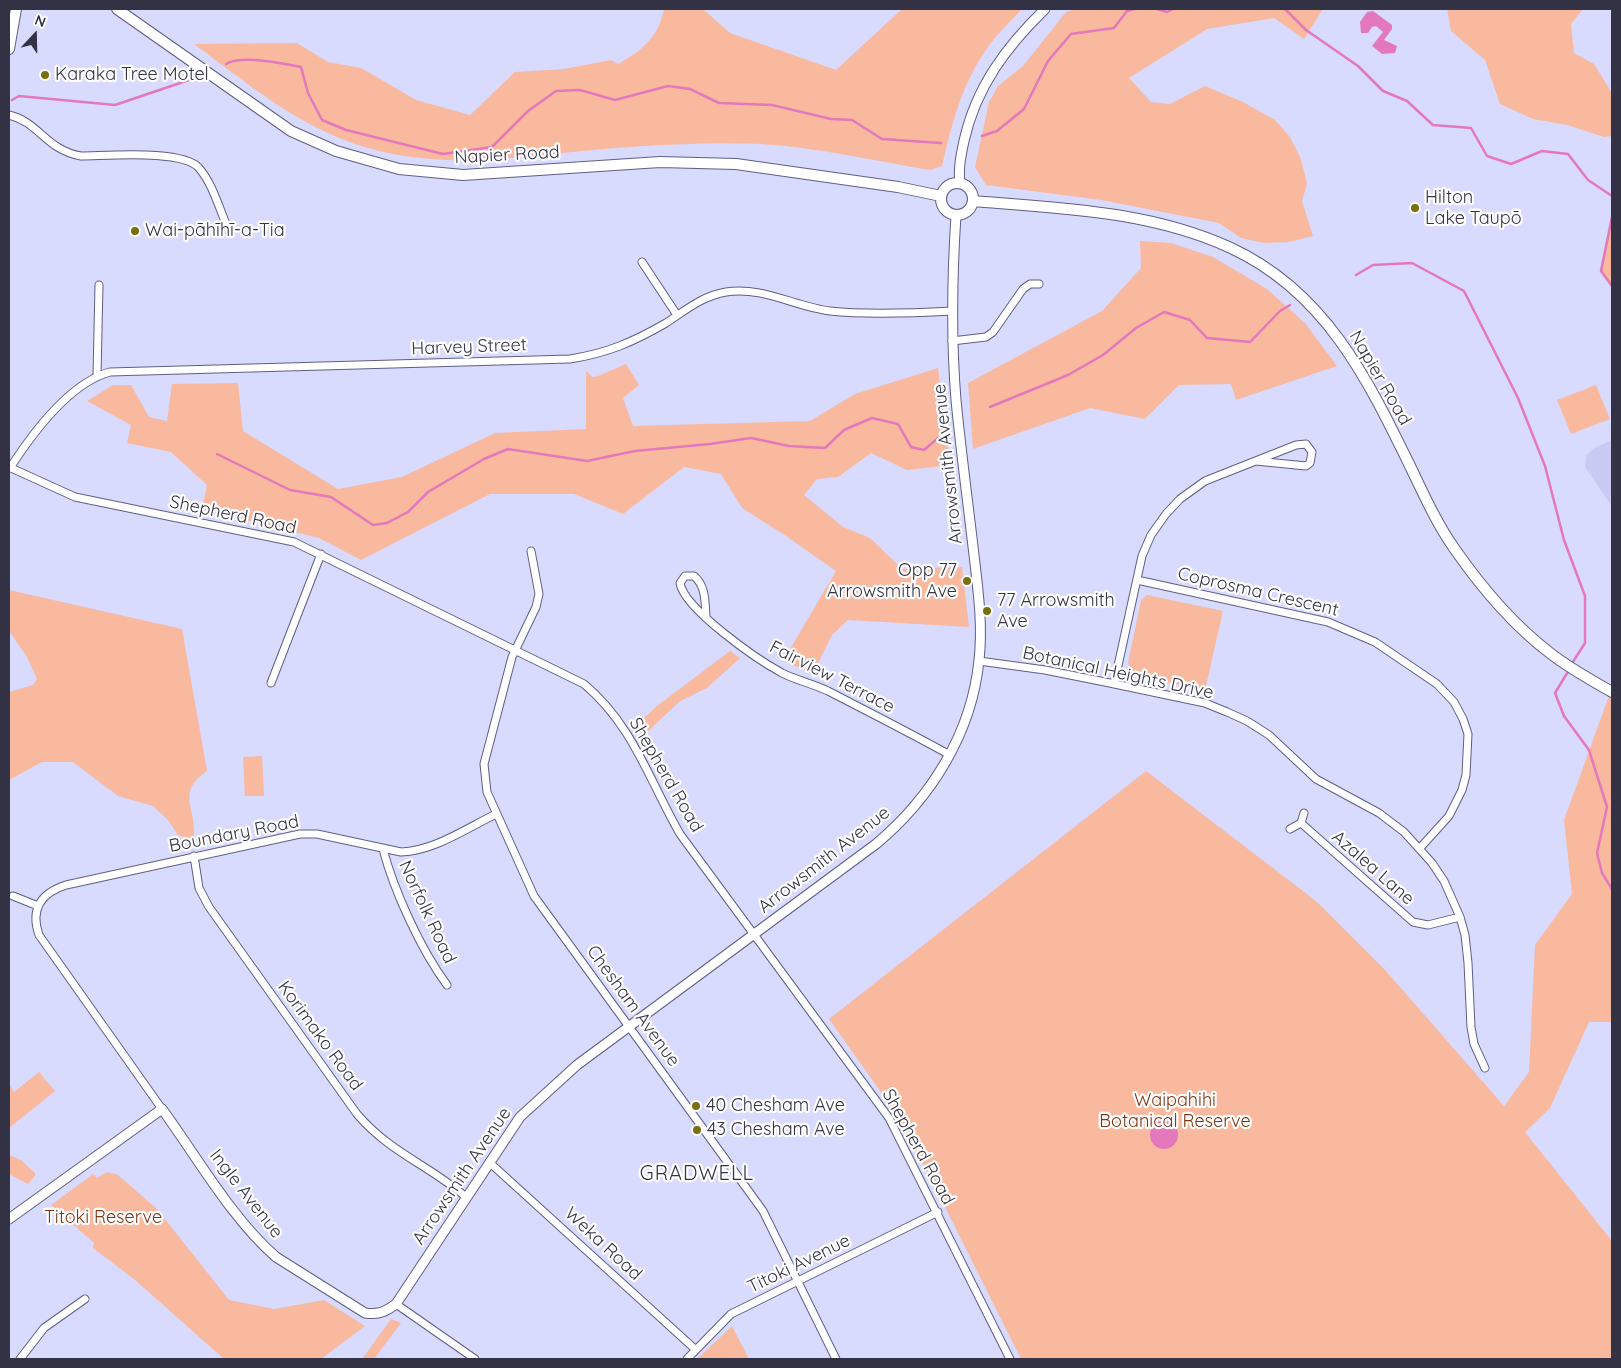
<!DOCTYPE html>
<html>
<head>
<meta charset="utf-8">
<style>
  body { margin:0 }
  #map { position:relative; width:1621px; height:1368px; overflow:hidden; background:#d8dafe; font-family:Quicksand,sans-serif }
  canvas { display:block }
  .frame { position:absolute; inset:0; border:10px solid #333345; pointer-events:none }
  .north { position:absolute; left:10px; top:10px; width:50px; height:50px; -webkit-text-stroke:4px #fefefe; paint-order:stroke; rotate:21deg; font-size:14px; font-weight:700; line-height:20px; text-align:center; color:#333345 }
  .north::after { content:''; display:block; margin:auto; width:18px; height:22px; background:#333345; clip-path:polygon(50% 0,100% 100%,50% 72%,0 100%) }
</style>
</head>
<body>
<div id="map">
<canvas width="1621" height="1368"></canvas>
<div class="frame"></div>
<div class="north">N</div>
</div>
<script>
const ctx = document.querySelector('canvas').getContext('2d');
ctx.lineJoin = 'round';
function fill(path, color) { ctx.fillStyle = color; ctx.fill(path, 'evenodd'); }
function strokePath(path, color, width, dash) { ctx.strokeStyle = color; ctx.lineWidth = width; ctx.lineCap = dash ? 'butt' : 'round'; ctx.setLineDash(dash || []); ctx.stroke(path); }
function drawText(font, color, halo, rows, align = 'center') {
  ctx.font = font + ' Quicksand,sans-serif'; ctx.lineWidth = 4.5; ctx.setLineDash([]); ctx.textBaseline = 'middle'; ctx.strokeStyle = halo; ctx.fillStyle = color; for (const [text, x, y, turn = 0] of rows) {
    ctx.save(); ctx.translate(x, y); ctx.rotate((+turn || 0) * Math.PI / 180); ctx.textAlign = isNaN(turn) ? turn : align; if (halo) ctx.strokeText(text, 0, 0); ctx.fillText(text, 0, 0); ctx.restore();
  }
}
const built = new Path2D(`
  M 1612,440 L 1612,507 L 1585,467 L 1586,456 L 1594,448 Z`);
const green = new Path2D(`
  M 664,9 L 703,9 L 730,33 L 836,70 L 902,9 L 1022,9 C 1010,22 996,35 986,50 C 961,86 952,124 942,166 L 930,170 C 882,162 833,151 785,146 C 737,141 678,144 630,147 C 542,152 453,174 365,147 C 300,128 248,84 194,44 L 297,43 L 328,62 L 361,68 L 416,100 L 470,115 L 515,72 L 564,69 L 611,60 L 618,64 C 642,51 659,36 664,9 Z
  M 1076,9 L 1323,9 L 1304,39 L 1274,18 L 1207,29 L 1129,78 L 1151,102 L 1170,104 L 1205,86 L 1243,102 L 1275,120 L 1290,137 L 1301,159 L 1307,184 L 1302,201 L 1313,236 L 1289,242 L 1264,243 L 1241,238 L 1219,223 L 1101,200 L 986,185 L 975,167 L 989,102 L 998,86 L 1023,66 L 1066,12 Z
  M 1447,9 L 1583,9 L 1571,24 L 1574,53 L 1594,64 L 1612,93 L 1612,136 L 1604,137 L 1567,125 L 1533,119 L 1500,104 L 1485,60 L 1451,31 Z
  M 1612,217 L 1612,286 L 1601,271 Z
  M 1140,241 L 1171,243 L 1213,257 L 1267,289 L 1305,323 L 1337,366 L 1236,400 L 1231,384 L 1179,385 L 1145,419 L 1090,408 L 973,449 L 968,383 L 1102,311 L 1141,268 Z
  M 626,364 L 639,385 L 623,398 L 633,426 L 810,421 L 855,394 L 938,368 L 950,465 L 907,470 L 871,453 L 838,477 L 817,479 L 804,495 L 843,527 L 870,538 L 902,569 L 962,567 L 969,627 L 848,620 L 832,635 L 813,673 L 783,661 L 836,571 L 786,536 L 742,508 L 721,474 L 684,467 L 623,514 L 574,494 L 490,494 L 361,560 L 319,538 L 202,509 L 207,485 L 171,452 L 127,443 L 131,425 L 87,401 L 113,385 L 131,385 L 149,417 L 167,421 L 172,384 L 238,383 L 243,431 L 338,489 L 402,477 L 495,433 L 586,429 L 586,371 L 593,377 L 598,376 Z
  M 1596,385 L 1610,419 L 1571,434 L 1557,400 Z
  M 9,590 L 182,629 L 207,771 C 176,792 196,806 194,836 L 190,839 L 178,835 L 168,820 L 153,806 L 118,796 L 73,762 L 42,762 L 9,780 L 9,692 L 33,685 L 37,679 L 27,657 L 9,631 Z
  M 1147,595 L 1223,611 L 1205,690 L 1135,676 L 1128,663 L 1141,600 Z
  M 730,651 L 740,658 L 707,688 L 680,701 L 643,736 L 636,725 L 657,706 Z
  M 1610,693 L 1612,694 L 1612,1022 L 1589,1022 L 1550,1108 L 1525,1132 L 1612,1241 L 1612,1359 L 1021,1359 L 928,1173 L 888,1102 L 829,1019 L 1146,771 L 1316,901 L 1386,971 L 1504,1106 L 1529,1072 L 1535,945 L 1572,894 L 1564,820 Z
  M 262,756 L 264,796 L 245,796 L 243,757 Z
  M 39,1072 L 55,1091 L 9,1128 L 9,1084 L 14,1092 Z
  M 9,1155 L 21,1160 L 35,1173 L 35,1176 L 28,1184 L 9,1174 Z
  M 107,1172 L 118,1175 L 157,1209 L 229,1300 L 274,1309 L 324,1300 L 365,1326 L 321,1359 L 224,1359 L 135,1280 L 93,1248 L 94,1243 L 51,1205 L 93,1174 L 97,1178 Z
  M 391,1319 L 401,1323 L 374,1359 L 362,1359 Z
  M 732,1326 L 749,1359 L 697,1359 Z`);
const water = new Path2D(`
  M 1373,11 L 1392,25 L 1392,29 L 1384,40 L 1397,46 L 1395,53 L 1382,54 L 1372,46 L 1383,32 L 1376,26 L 1372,27 L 1368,33 L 1361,33 L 1360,22 L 1367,12 Z
  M1150 1135a14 14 0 1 1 28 0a14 14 0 1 1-28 0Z`);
const stream = new Path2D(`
  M 1157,9 L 1167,12 L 1173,9
  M 1285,9 L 1306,30 L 1358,66 L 1383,91 L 1407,101 L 1433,125 L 1471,128 L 1487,156 L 1511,164 L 1542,151 L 1568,154 L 1588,180 L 1612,196
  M 226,64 C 241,54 283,64 301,67 L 308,93 L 322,120 L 346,130 L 443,154 L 492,147 L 528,111 L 556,91 L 580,90 L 615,100 L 668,86 L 690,89 L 719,103 L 772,105 L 831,119 L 852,120 L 882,139 L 941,143
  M 12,100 L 19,96 L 115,105 L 189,80
  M 982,136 L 997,131 L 1024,109 L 1048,61 L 1071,34 L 1114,28 L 1127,11 L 1134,9
  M 1612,217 L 1601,271 L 1612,286
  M 1356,275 L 1373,265 L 1412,263 L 1464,291 L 1518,398 L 1545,466 L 1564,540 L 1585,596 L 1585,643 L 1571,665
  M 990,407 L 1068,375 L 1103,355 L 1136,328 L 1164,312 L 1190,320 L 1207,338 L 1250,342 L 1280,311 L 1290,305
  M 217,454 L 290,490 L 331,497 L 373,525 L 387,523 L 408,512 L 428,492 L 484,459 L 508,449 L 587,461 L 635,451 L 710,444 L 751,438 L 789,446 L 825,448 L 844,430 L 872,418 L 898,424 L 911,447 L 924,450 L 938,438
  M 1569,670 L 1555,693 L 1564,716 L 1589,750 L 1607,807 L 1597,853 L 1602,873 L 1612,889`);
const minor = new Path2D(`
  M 9,115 C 39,122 46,150 81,156 C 106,156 183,149 199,168 C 213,184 220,211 229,231
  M 642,262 L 677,315
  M 952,341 L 986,337 L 993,332 L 1023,289 L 1030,284 L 1039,284
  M 97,376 L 99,285
  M 9,467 L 75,497 L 294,542 L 584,684 C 633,725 649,780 680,834 L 889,1118 L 1010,1359
  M 10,468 C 32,434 69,383 110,372 L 570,359 C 608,353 633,342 666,323 C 686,310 702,296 726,292 C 762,286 796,307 830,311 C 867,315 915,313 952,311
  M 531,551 L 539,594 L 536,607 L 512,657 L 484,764 L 487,792 L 534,896 L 763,1211 L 836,1359
  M 1137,580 L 1328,622 L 1375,642 L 1437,684 L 1454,702 L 1463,719 L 1468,734 L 1466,775 L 1462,790 L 1449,816 L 1420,848
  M 706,617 C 705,602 706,586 694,576 L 685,576 L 680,583 C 684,609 758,660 782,673 C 796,680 813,684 828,691 C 869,712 910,733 950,755
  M 979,661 L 1045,670 L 1105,682 L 1205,703 L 1227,712 L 1247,721 L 1269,735 L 1316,779 L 1379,813 L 1404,832 L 1432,863 L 1444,881 L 1460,917 L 1465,935 L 1468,963 L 1471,1027 L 1474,1044 L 1485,1068
  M 271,683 L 321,554
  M 1114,684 L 1142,556 L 1151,535 L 1166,514 L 1180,499 L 1205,481 L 1296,445 L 1306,444 L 1312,452 L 1310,463 L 1306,466 L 1256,461
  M 1304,813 L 1301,823 L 1413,922 L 1428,925 L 1460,917
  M 1290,829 L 1301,823
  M 383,849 C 394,891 421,950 447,985
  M 194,856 L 199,888 L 209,907 L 357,1114 C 390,1153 431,1166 467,1198
  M 13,896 L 38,906
  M 162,1109 L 39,935 C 30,909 41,893 66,885 L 300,834 L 317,834 L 401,852 C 434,851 467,828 496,814
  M 489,1162 L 696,1350
  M 396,1304 L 475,1359
  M 20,1359 L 44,1328 L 85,1299
  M 687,1359 L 731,1314 L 938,1212`);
const tertiary = new Path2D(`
  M 960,183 C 958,169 961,155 964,141 C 976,87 1006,47 1045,9
  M 9,1219 L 162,1109 C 197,1157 232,1219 276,1257 L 365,1313 C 378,1315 385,1312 396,1304 L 520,1117 L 577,1065 L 876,844 C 931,798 972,733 979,660 C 983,625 978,590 974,555 C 968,503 961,452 956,400 C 951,339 952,277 956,215`);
const secondary = new Path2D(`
  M 117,9 L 291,131 L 336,151 L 399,169 L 463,175 L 660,162 L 736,164 L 898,187 L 941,196
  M 9,49 L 16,9
  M941 199a16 16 0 1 1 32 0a16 16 0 1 1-32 0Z
  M 973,201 C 1061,208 1151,211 1231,248 C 1326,292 1368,380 1411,468 C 1424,495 1437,524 1454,548 C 1481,587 1512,624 1550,653 C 1569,668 1591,680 1612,692`);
const markers = [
  [45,75,5,"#796f0e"],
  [1415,208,5,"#796f0e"],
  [135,231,5,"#796f0e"],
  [967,581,5,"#796f0e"],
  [987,611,5,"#796f0e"],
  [696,1106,5,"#796f0e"],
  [697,1130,5,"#796f0e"]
];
const poiNames = [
  ["Karaka Tree Motel",55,75],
  ["Hilton",1425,198],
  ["Lake Taupō",1425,219],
  ["Wai-pāhīhī-a-Tia",145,231],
  ["Opp 77",957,571,"right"],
  ["Arrowsmith Ave",957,592,"right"],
  ["77 Arrowsmith",997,601],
  ["Ave",997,622],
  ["40 Chesham Ave",706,1106],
  ["43 Chesham Ave",707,1130]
];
const streetNames = [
  ["Napier Road",507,155,-3],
  ["Harvey Street",469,347,-2],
  ["Napier Road",1380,378,60],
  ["Arrowsmith Avenue",948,464,-96],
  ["Shepherd Road",233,515,12],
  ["Coprosma Crescent",1258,592,13],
  ["Botanical Heights Drive",1118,673,12],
  ["Fairview Terrace",832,677,27],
  ["Shepherd Road",666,775,60],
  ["Boundary Road",234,834,-11],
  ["Arrowsmith Avenue",824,860,-38],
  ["Azalea Lane",1373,868,41],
  ["Norfolk Road",427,912,65],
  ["Chesham Avenue",633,1006,54],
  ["Korimako Road",320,1036,54],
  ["Shepherd Road",918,1147,61],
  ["Arrowsmith Avenue",462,1176,-56],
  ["Ingle Avenue",246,1194,52],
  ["Weka Road",603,1244,43],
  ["Titoki Avenue",799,1264,-26]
];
const parkNames = [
  ["Waipahihi",1175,1101],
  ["Botanical Reserve",1175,1122],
  ["Titoki Reserve",103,1218]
];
const quarterNames = [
  ["GRADWELL",697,1174]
];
fill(built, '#c9cbf4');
fill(green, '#f9b99f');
fill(water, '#e478bc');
strokePath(stream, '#e478bc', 2.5);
strokePath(minor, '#5e5f86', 9);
strokePath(tertiary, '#5e5f86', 11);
strokePath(secondary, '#5e5f86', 12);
strokePath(minor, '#fff', 7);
strokePath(tertiary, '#fff', 9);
strokePath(secondary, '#fff', 10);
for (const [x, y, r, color] of markers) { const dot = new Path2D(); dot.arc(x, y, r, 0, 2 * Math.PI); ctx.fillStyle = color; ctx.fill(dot); strokePath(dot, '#fefefe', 2); }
drawText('18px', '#333345', '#fefefe', poiNames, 'left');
drawText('18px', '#333345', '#fefefe', streetNames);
drawText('18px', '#803714', '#fefefe', parkNames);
ctx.letterSpacing = '1px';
drawText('20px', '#333345', '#fefefe', quarterNames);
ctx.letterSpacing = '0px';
</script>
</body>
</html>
